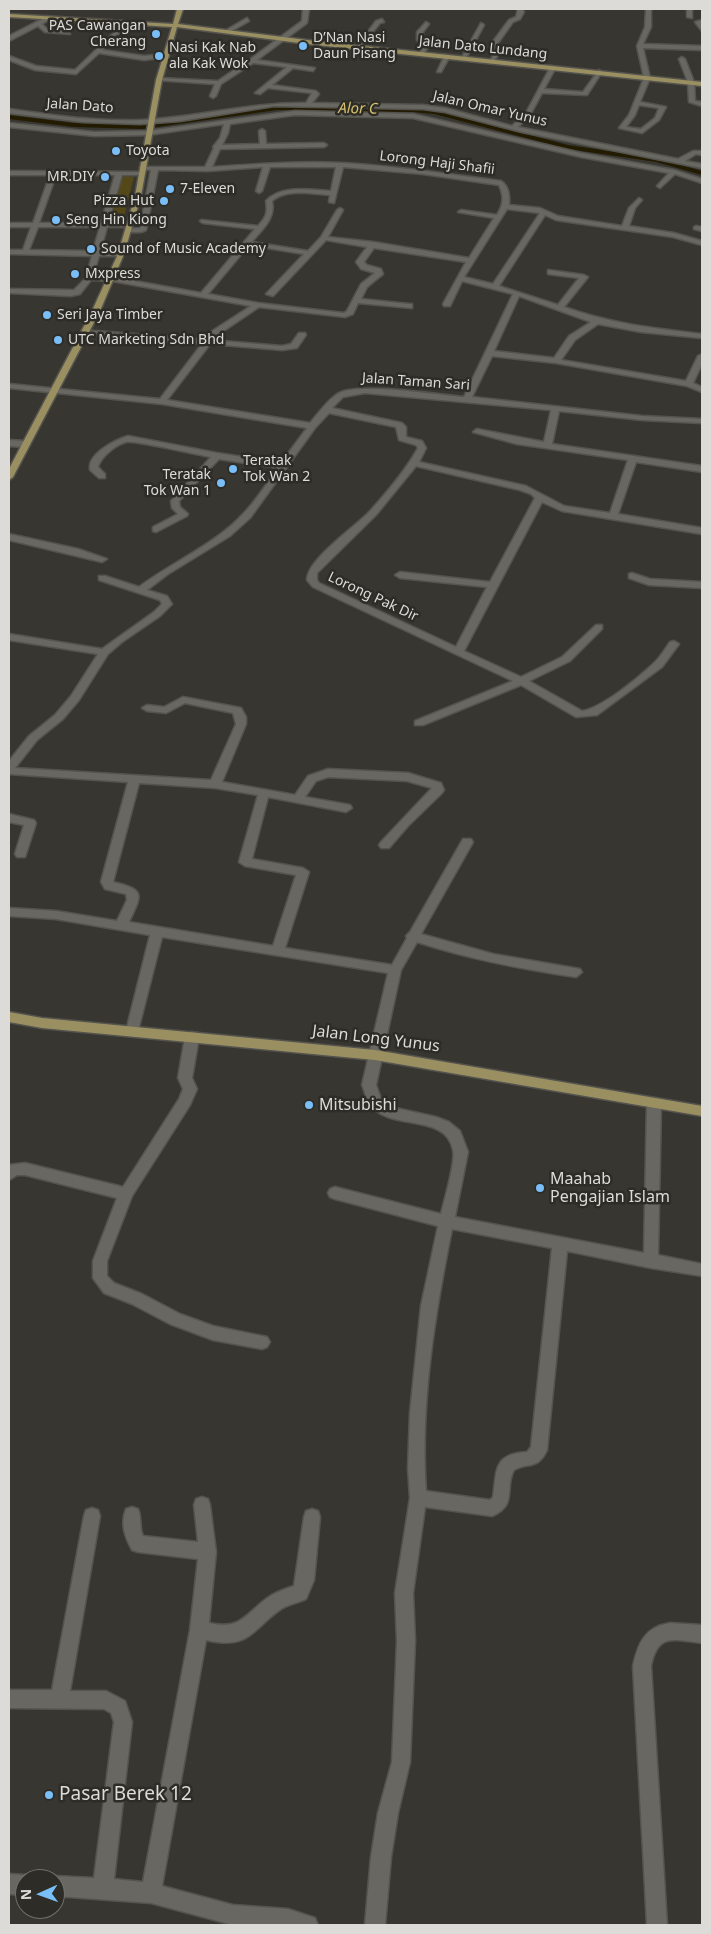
<!DOCTYPE html>
<html>
<head>
<meta charset="utf-8">
<style>
  body { margin:0 }
  #map { position:relative; width:711px; height:1934px; overflow:hidden; background:#373631; font-family:"Noto Sans",sans-serif }
  canvas { display:block }
  .frame { position:absolute; inset:0; border:10px solid #dcdbd8; pointer-events:none }
  .north { position:absolute; left:15px; top:1869px; width:50px; height:50px; box-sizing:border-box; background:#2d2c27; border:1px solid #73726e; border-radius:50%; rotate:268deg; font-size:14px; font-weight:700; line-height:20px; text-align:center; color:#dcdbd8 }
  .north::after { content:''; display:block; margin:auto; width:18px; height:22px; background:#7abef8; clip-path:polygon(50% 0,100% 100%,50% 72%,0 100%) }
</style>
</head>
<body>
<div id="map">
<canvas width="711" height="1934"></canvas>
<div class="frame"></div>
<div class="north">N</div>
</div>
<script>
const ctx = document.querySelector('canvas').getContext('2d');
ctx.lineJoin = 'round';
function fill(path, color) { ctx.fillStyle = color; ctx.fill(path, 'evenodd'); }
function strokePath(path, color, width, dash) { ctx.strokeStyle = color; ctx.lineWidth = width; ctx.lineCap = dash ? 'butt' : 'round'; ctx.setLineDash(dash || []); ctx.stroke(path); }
function drawText(font, color, halo, rows, align = 'center') {
  ctx.font = font + ' "Noto Sans",sans-serif'; ctx.lineWidth = 5; ctx.setLineDash([]); ctx.textBaseline = 'middle'; ctx.strokeStyle = halo; ctx.fillStyle = color; for (const [text, x, y, turn = 0] of rows) {
    ctx.save(); ctx.translate(x, y); ctx.rotate((+turn || 0) * Math.PI / 180); ctx.textAlign = isNaN(turn) ? turn : align; if (halo) ctx.strokeText(text, 0, 0); ctx.fillText(text, 0, 0); ctx.restore();
  }
}
const green = new Path2D(`
  M 126,176 L 134,177 L 123,221 L 113,222 L 111,220 L 122,178 Z`);
const canal = new Path2D(`
  M 277,106 L 434,110 L 568,145 L 657,158 L 702,171 L 702,175 L 656,162 L 568,149 L 434,114 L 413,112 L 277,110 L 143,129 L 74,127 L 9,119 L 9,115 L 74,123 L 143,125 Z`);
const minor = new Path2D(`
  M 303,9 L 309,9 L 307,23 L 257,60 L 315,68 L 313,71 L 293,68 L 272,85 L 316,91 L 319,94 L 312,103 L 423,105 L 445,108 L 512,126 L 526,113 L 551,66 L 556,67 L 544,89 L 583,92 L 599,70 L 602,72 L 587,95 L 542,93 L 530,115 L 518,127 L 678,159 L 693,151 L 702,151 L 702,155 L 696,154 L 685,161 L 702,164 L 702,168 L 522,132 L 445,112 L 423,109 L 274,106 L 180,121 L 140,124 L 83,122 L 9,113 L 9,109 C 53,115 98,122 142,120 C 197,117 251,102 306,103 L 312,93 L 268,88 L 260,94 L 255,93 L 287,67 L 253,63 L 221,84 L 216,96 L 213,98 L 210,96 L 215,84 L 156,80 L 159,78 L 218,81 L 243,64 L 226,62 L 226,60 L 248,61 L 302,21 Z
  M 518,9 L 522,9 L 524,12 L 520,19 L 513,22 L 496,46 L 503,48 L 494,61 L 490,61 L 497,49 L 489,47 L 509,20 L 516,17 Z
  M 646,9 L 651,9 L 651,27 L 643,44 L 702,46 L 702,50 L 643,48 L 650,78 L 640,102 L 666,107 L 659,120 L 642,133 L 619,128 L 629,115 L 644,78 L 637,46 L 645,27 ZM 639,105 L 659,108 L 655,118 L 641,129 L 626,127 L 635,115 Z
  M 687,9 L 692,9 L 692,18 L 687,17 Z
  M 48,16 L 50,19 L 42,24 L 48,30 L 68,31 L 70,34 L 45,32 L 38,26 L 9,41 L 9,36 Z
  M 247,18 L 249,21 L 228,33 L 223,32 Z
  M 382,19 L 384,22 L 380,23 L 360,48 L 356,48 L 376,21 Z
  M 702,20 L 702,31 L 695,22 Z
  M 125,22 L 127,25 L 102,50 L 144,56 L 165,54 L 167,57 L 144,60 L 99,53 L 76,74 L 35,70 L 9,60 L 9,56 L 36,66 L 75,70 Z
  M 426,22 L 429,24 L 423,32 L 423,40 L 429,46 L 422,56 L 419,54 L 423,46 L 417,40 L 417,32 Z
  M 481,23 L 484,25 L 466,58 L 461,59 Z
  M 445,55 L 450,56 L 441,72 L 437,72 Z
  M 682,57 L 685,59 L 694,82 L 695,101 L 702,102 L 702,106 L 689,102 L 688,82 L 679,59 Z
  M 295,111 L 413,114 L 581,153 L 674,170 L 702,179 L 702,183 L 675,174 L 660,188 L 657,186 L 669,173 L 581,157 L 413,118 L 295,115 L 230,124 L 228,133 L 222,145 L 260,144 L 259,131 L 262,129 L 265,131 L 266,144 L 324,143 L 327,145 L 324,147 L 220,149 L 212,167 C 255,164 299,161 342,163 C 395,166 448,174 501,181 C 509,186 510,197 509,205 L 540,208 L 558,216 L 622,226 L 629,208 L 639,198 L 642,200 L 635,208 L 629,226 L 674,233 L 702,241 L 702,245 L 673,237 L 556,220 L 545,215 L 499,286 L 558,305 L 579,278 L 548,274 L 548,270 L 584,275 L 588,277 L 564,307 C 612,324 652,328 702,334 L 702,338 L 641,332 L 598,324 L 575,340 L 561,360 L 686,381 L 698,356 L 702,354 L 702,364 L 693,383 L 702,387 L 702,392 L 687,386 L 556,363 L 492,356 L 472,397 L 642,416 L 702,419 L 702,423 L 642,420 L 559,411 L 552,444 L 702,466 L 702,472 L 636,462 L 618,514 L 702,528 L 702,534 L 562,511 L 542,502 L 464,651 L 521,677 L 562,657 L 596,625 L 602,625 L 602,629 L 570,661 L 529,681 L 582,711 C 602,708 638,678 653,664 C 660,658 665,649 670,642 L 674,641 L 679,644 L 662,667 L 597,715 L 576,717 L 521,685 L 423,725 L 415,725 L 415,721 L 513,681 L 313,587 L 307,580 C 307,559 357,526 371,510 C 388,491 406,470 418,448 L 416,445 L 399,440 L 396,427 L 329,413 L 315,428 L 250,518 L 230,536 L 168,574 L 147,590 L 167,596 L 172,604 L 160,616 L 122,642 L 108,654 L 79,700 L 63,719 L 37,740 L 15,768 L 211,780 L 236,724 L 233,713 L 185,703 L 166,713 L 147,711 L 142,708 L 147,705 L 164,707 L 183,697 L 241,708 L 246,717 L 246,724 L 222,782 L 295,795 L 308,776 L 328,769 L 408,773 L 441,783 L 444,790 L 442,793 L 408,826 L 389,848 L 381,848 L 379,845 L 381,842 L 432,788 L 407,781 L 328,777 L 316,781 L 305,797 L 350,805 L 352,808 L 346,812 L 268,797 L 252,859 L 303,868 L 309,872 L 285,948 L 392,965 L 407,938 L 406,936 L 410,932 L 463,839 L 471,839 L 473,842 L 421,934 L 493,954 L 580,969 L 582,972 L 576,977 C 522,969 469,959 417,942 L 401,970 L 376,1085 L 381,1099 L 391,1107 L 436,1117 L 449,1122 L 460,1131 L 468,1152 L 455,1217 L 644,1253 L 647,1103 L 649,1099 L 654,1098 L 659,1099 L 661,1103 L 658,1255 L 702,1264 L 702,1276 L 651,1268 L 567,1251 L 547,1450 C 538,1470 528,1462 514,1470 C 504,1488 518,1505 492,1516 L 425,1507 L 413,1593 L 415,1641 L 410,1762 L 398,1813 L 391,1857 L 385,1925 L 365,1925 L 371,1857 L 378,1813 L 392,1762 L 397,1641 L 395,1593 L 410,1498 L 408,1468 L 410,1413 L 421,1306 L 438,1226 L 335,1199 L 330,1197 L 328,1193 L 330,1189 L 335,1187 L 441,1214 C 444,1201 456,1161 453,1150 C 446,1113 392,1131 371,1106 C 367,1101 365,1092 362,1085 L 388,973 L 162,937 L 138,1031 L 137,1034 L 127,1034 L 126,1031 L 150,935 L 56,919 L 9,916 L 9,908 L 56,911 L 117,921 L 127,900 L 126,894 L 105,889 L 101,882 L 128,782 L 9,774 L 9,761 L 29,736 L 55,715 L 71,696 L 98,654 L 9,640 L 9,634 L 102,649 L 154,612 L 162,604 L 160,600 L 99,580 L 99,576 L 105,576 L 139,587 C 171,563 217,543 243,514 C 256,501 267,483 278,468 L 219,459 L 179,501 L 180,507 L 188,514 L 187,516 L 156,532 L 153,531 L 153,527 L 178,514 L 172,508 L 171,501 L 211,457 C 197,455 135,440 126,442 C 115,445 101,457 98,467 L 105,474 L 105,478 L 99,478 L 90,470 C 87,454 115,440 128,436 L 217,453 L 281,463 L 307,428 L 162,404 L 9,388 L 9,384 L 160,399 L 202,344 L 85,334 L 81,332 L 82,330 L 200,339 L 251,306 L 112,281 L 91,280 L 80,294 L 71,296 L 9,293 L 9,289 L 74,290 L 86,278 L 92,256 L 9,254 L 9,250 L 23,250 L 31,227 L 9,227 L 9,223 L 33,223 L 50,175 L 9,175 L 9,171 L 144,172 L 142,175 L 122,175 L 108,223 L 130,223 L 133,225 L 130,227 L 107,227 L 100,252 L 121,252 L 124,254 L 121,256 L 99,256 L 93,276 L 112,277 L 201,293 L 255,229 L 203,223 L 200,221 L 201,220 L 258,226 C 266,217 268,213 266,201 C 281,184 311,190 331,191 L 336,167 L 270,167 L 262,191 L 259,193 L 256,191 L 263,167 L 208,171 L 158,170 L 146,230 C 142,233 130,233 126,230 L 127,229 L 140,228 L 151,170 L 140,169 L 140,167 L 205,167 L 214,148 L 213,147 L 220,138 L 224,124 L 148,135 L 94,136 L 9,127 L 9,123 L 94,132 L 148,131 ZM 343,167 L 423,174 L 499,185 C 504,197 504,203 497,215 L 461,210 L 458,212 L 494,218 L 469,258 L 373,242 L 328,237 L 343,210 L 340,208 L 337,210 L 321,237 L 308,251 L 252,242 C 262,229 276,219 272,201 C 286,188 313,194 330,195 L 329,202 L 334,203 ZM 56,175 L 115,175 L 101,223 L 39,223 ZM 507,209 L 540,213 L 493,284 L 464,277 ZM 38,227 L 100,227 L 93,251 L 29,250 ZM 326,240 L 367,247 L 356,262 L 361,269 L 375,273 L 361,284 L 347,311 L 344,313 L 258,303 L 208,294 L 249,245 L 304,254 L 266,294 L 273,296 ZM 374,248 L 466,262 L 443,304 L 444,306 L 450,306 L 462,281 L 513,294 L 464,397 C 440,395 357,382 339,393 C 328,399 318,414 310,423 L 167,400 L 210,344 L 282,350 L 297,348 L 306,335 L 305,333 L 299,333 L 291,344 L 282,346 L 210,340 L 259,307 L 345,317 L 353,314 L 358,303 L 412,308 L 412,304 L 409,304 L 361,299 L 367,287 L 383,274 L 381,269 L 367,265 L 364,262 ZM 519,296 L 591,322 L 569,336 L 554,358 L 494,351 ZM 365,393 L 551,410 L 544,442 L 477,429 L 473,432 L 517,444 L 628,460 L 610,513 L 564,506 L 526,486 L 419,462 L 426,448 L 422,441 L 406,437 L 406,427 L 402,423 L 332,408 L 343,397 ZM 416,466 L 520,490 L 531,494 L 535,498 L 490,582 L 400,572 L 395,575 L 400,578 L 487,587 L 456,647 L 319,583 L 317,580 L 317,573 L 376,515 ZM 139,783 L 215,788 L 258,795 L 239,862 L 245,866 L 296,875 L 273,946 L 129,922 C 142,894 146,890 113,882 ZM 452,1229 L 552,1248 L 531,1447 L 527,1452 C 493,1454 497,1470 493,1497 L 490,1500 L 426,1491 C 420,1403 435,1314 452,1229 Z
  M 696,226 L 702,227 L 702,231 L 694,229 L 694,227 Z
  M 9,440 L 25,441 L 29,444 L 25,447 L 9,446 Z
  M 9,534 L 78,549 L 107,559 L 102,562 L 9,540 Z
  M 632,573 L 650,579 L 702,582 L 702,588 L 649,585 L 629,578 L 629,574 Z
  M 9,814 L 34,820 L 36,823 L 25,857 L 17,857 L 15,854 L 24,825 L 9,822 Z
  M 192,1032 L 197,1033 L 199,1037 L 192,1078 L 197,1089 L 190,1105 L 132,1196 L 107,1261 L 107,1276 L 114,1283 L 142,1294 L 180,1314 L 213,1326 L 267,1337 L 270,1342 L 267,1347 L 262,1349 L 213,1340 L 170,1324 L 132,1304 L 104,1293 L 93,1278 L 93,1261 L 117,1198 L 25,1175 L 17,1175 L 9,1180 L 9,1165 L 25,1163 L 123,1187 L 179,1099 L 183,1089 L 178,1078 L 185,1037 L 187,1033 Z
  M 202,1497 L 208,1499 L 210,1505 L 216,1552 L 209,1623 C 240,1630 244,1616 266,1599 C 274,1593 284,1589 294,1586 L 304,1517 L 306,1511 L 312,1509 L 318,1511 L 320,1517 L 314,1580 L 306,1599 C 298,1603 288,1604 281,1609 C 251,1630 250,1650 206,1640 L 162,1886 L 233,1905 L 288,1909 L 315,1918 L 318,1925 L 233,1925 L 151,1903 L 55,1896 L 55,1879 L 48,1879 L 55,1876 L 94,1878 L 114,1722 L 111,1713 L 104,1709 L 9,1708 L 9,1690 L 52,1690 L 84,1516 L 86,1510 L 92,1508 L 98,1510 L 100,1516 L 70,1691 L 106,1691 L 125,1701 L 132,1722 L 114,1879 L 143,1882 L 190,1630 L 198,1559 L 138,1552 L 132,1550 C 125,1537 120,1524 126,1509 L 132,1507 L 138,1509 C 142,1518 139,1528 143,1536 L 198,1542 L 194,1505 L 196,1499 Z
  M 670,1623 L 702,1625 L 702,1643 C 674,1640 658,1632 651,1666 L 667,1925 L 647,1925 L 633,1666 C 638,1643 645,1627 670,1623 Z
  M 9,1874 L 25,1875 L 32,1878 L 25,1879 L 25,1895 L 9,1894 Z`);
const major = new Path2D(`
  M 177,9 L 183,9 L 178,24 L 307,40 L 702,82 L 702,86 L 307,44 L 177,27 L 162,80 L 141,196 L 124,254 L 100,311 L 13,477 L 9,480 L 9,469 L 92,311 L 118,254 L 135,196 L 156,80 L 172,27 L 9,17 L 9,14 L 173,24 Z
  M 9,1012 L 42,1018 L 375,1050 L 702,1106 L 702,1116 L 375,1060 L 42,1028 L 9,1022 Z`);
const markers = [
  [156,34,5,"#7abef8"],
  [303,46,5,"#7abef8"],
  [159,56,5,"#7abef8"],
  [116,151,5,"#7abef8"],
  [105,177,5,"#7abef8"],
  [170,189,5,"#7abef8"],
  [164,201,5,"#7abef8"],
  [56,220,5,"#7abef8"],
  [91,249,5,"#7abef8"],
  [75,274,5,"#7abef8"],
  [47,315,5,"#7abef8"],
  [58,340,5,"#7abef8"],
  [233,469,5,"#7abef8"],
  [221,483,5,"#7abef8"],
  [309,1105,5,"#7abef8"],
  [540,1188,5,"#7abef8"],
  [49,1795,5,"#7abef8"]
];
const farPoinames = [
  ["PAS Cawangan",146,26,"right"],
  ["Cherang",146,42,"right"],
  ["D’Nan Nasi",313,38],
  ["Daun Pisang",313,54],
  ["Nasi Kak Nab",169,48],
  ["ala Kak Wok",169,64],
  ["Toyota",126,151],
  ["MR.DIY",95,177,"right"],
  ["7-Eleven",180,189],
  ["Pizza Hut",154,201,"right"],
  ["Seng Hin Kiong",66,220],
  ["Sound of Music Academy",101,249],
  ["Mxpress",85,274],
  ["Seri Jaya Timber",57,315],
  ["UTC Marketing Sdn Bhd",68,340],
  ["Teratak",243,461],
  ["Tok Wan 2",243,477],
  ["Teratak",211,475,"right"],
  ["Tok Wan 1",211,491,"right"]
];
const farStreetnames = [
  ["Jalan Dato Lundang",483,48,6],
  ["Jalan Dato",80,106,4],
  ["Jalan Omar Yunus",490,109,13],
  ["Lorong Haji Shafii",437,163,7],
  ["Jalan Taman Sari",416,382,4],
  ["Lorong Pak Dir",373,597,25]
];
const farWaternames = [
  ["Alor C",358,109,1]
];
const streetNames = [
  ["Jalan Long Yunus",376,1039,7]
];
const poiNames = [
  ["Mitsubishi",319,1105],
  ["Maahab",550,1179],
  ["Pengajian Islam",550,1197]
];
const nearPoinames = [
  ["Pasar Berek 12",59,1795]
];
fill(green, '#544819');
fill(canal, '#221b00');
strokePath(minor, '#54534e', 3);
strokePath(major, '#54534e', 3);
fill(minor, '#686761');
fill(major, '#9a8f60');
for (const [x, y, r, color] of markers) { const dot = new Path2D(); dot.arc(x, y, r, 0, 2 * Math.PI); ctx.fillStyle = color; ctx.fill(dot); strokePath(dot, '#2d2c27', 2); }
drawText('14px', '#dcdbd8', '#2d2c27', farPoinames, 'left');
drawText('14px', '#dcdbd8', '#2d2c27', farStreetnames);
drawText('italic 15px', '#d6c16e', '#2d2c27', farWaternames);
drawText('16px', '#dcdbd8', '#2d2c27', streetNames);
drawText('16px', '#dcdbd8', '#2d2c27', poiNames, 'left');
drawText('19px', '#dcdbd8', '#2d2c27', nearPoinames, 'left');
</script>
</body>
</html>
